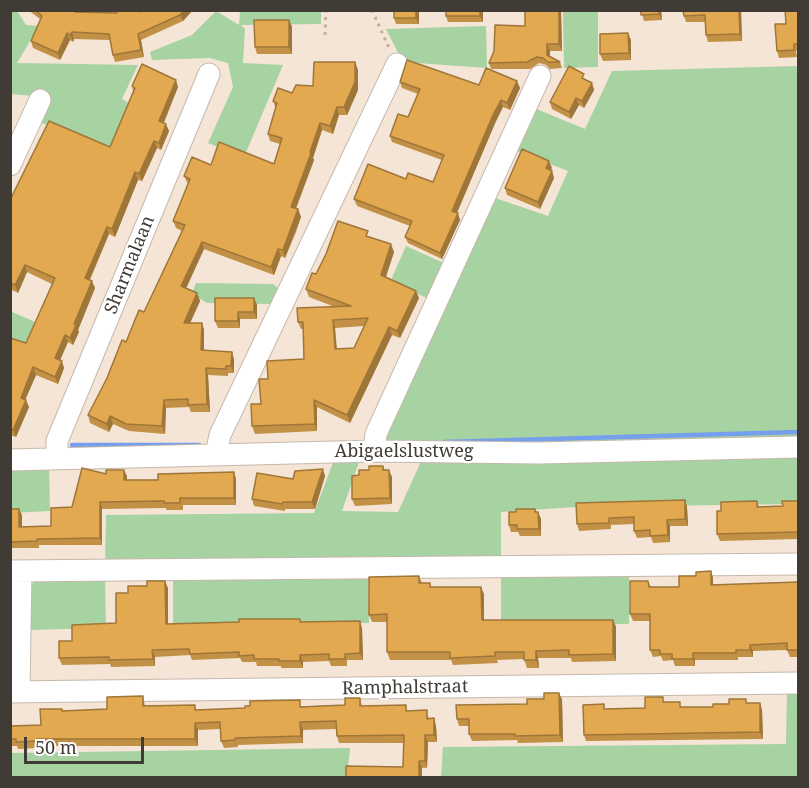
<!DOCTYPE html>
<html>
<head>
<meta charset="utf-8">
<style>
  body { margin:0 }
  #map { position:relative; width:809px; height:788px; overflow:hidden; background:#f4e5d7; font-family:"Noto Serif",serif }
  canvas { display:block }
  .frame { position:absolute; inset:0; border:12px solid #413b35; pointer-events:none }
  .scale { position:absolute; left:24px; top:737px; width:120px; height:27px; box-sizing:border-box; border:3px solid #413b35; border-top:0; padding-left:8px; font-size:18px; line-height:21px; white-space:nowrap; color:#413b35; -webkit-text-stroke:4px #fff; paint-order:stroke }
</style>
</head>
<body>
<div id="map">
<canvas width="809" height="788"></canvas>
<div class="frame"></div>
<div class="scale">50 m</div>
</div>
<script>
const ctx = document.querySelector('canvas').getContext('2d');
ctx.lineJoin = 'round';
function fill(path, color) { ctx.fillStyle = color; ctx.fill(path, 'evenodd'); }
function strokePath(path, color, width, dash) { ctx.strokeStyle = color; ctx.lineWidth = width; ctx.lineCap = dash ? 'butt' : 'round'; ctx.setLineDash(dash || []); ctx.stroke(path); }
function drawText(font, color, halo, rows, align = 'center') {
  ctx.font = font + ' "Noto Serif",serif'; ctx.lineWidth = 4.5; ctx.setLineDash([]); ctx.textBaseline = 'middle'; ctx.strokeStyle = halo; ctx.fillStyle = color; for (const [text, x, y, turn = 0] of rows) {
    ctx.save(); ctx.translate(x, y); ctx.rotate((+turn || 0) * Math.PI / 180); ctx.textAlign = isNaN(turn) ? turn : align; if (halo) ctx.strokeText(text, 0, 0); ctx.fillText(text, 0, 0); ctx.restore();
  }
}
const green = new Path2D(`
  M 10,11 L 17,11 L 26,25 L 39,26 L 17,63 L 138,65 L 122,99 L 129,103 L 110,148 L 36,121 L 46,97 L 11,94 Z
  M 216,11 L 239,25 L 240,11 L 321,11 L 321,24 L 241,25 L 245,29 L 243,63 L 283,65 L 244,157 L 208,143 L 233,87 L 228,63 L 210,58 L 152,60 L 150,52 L 192,35 Z
  M 563,11 L 598,11 L 598,67 L 564,68 Z
  M 486,26 L 487,68 L 403,62 L 386,29 Z
  M 798,66 L 798,443 L 379,447 L 489,196 L 548,216 L 568,171 L 511,149 L 529,106 L 585,129 L 612,71 Z
  M 406,246 L 448,265 L 432,300 L 390,282 Z
  M 196,283 L 273,284 L 279,289 L 271,304 L 207,303 L 192,294 Z
  M 10,311 L 35,322 L 24,346 L 11,340 Z
  M 798,451 L 798,504 L 576,507 L 501,512 L 501,563 L 105,565 L 106,515 L 314,513 L 334,460 L 360,459 L 342,511 L 398,512 L 424,455 Z
  M 49,464 L 50,511 L 11,513 L 10,465 Z
  M 368,572 L 369,623 L 173,625 L 173,574 Z
  M 629,572 L 629,624 L 501,625 L 501,574 Z
  M 105,577 L 106,628 L 28,630 C 28,612 22,590 38,578 Z
  M 787,690 L 798,690 L 798,777 L 441,778 L 443,747 L 786,744 Z
  M 350,748 L 347,778 L 11,777 L 10,753 Z`);
const stream = new Path2D(`
  M 444,442 L 798,432
  M 72,445 L 199,445`);
const path = new Path2D(`
  M 372,10 L 390,50
  M 325,35 L 326,10`);
const minor = new Path2D(`
  M 10,165 L 40,100
  M 374,451 L 376,434 L 540,76
  M 216,455 L 220,435 L 397,64
  M 57,457 L 57,441 L 209,74
  M 10,460 L 374,451 L 539,453 L 798,447
  M 10,571 L 798,564
  M 10,692 C 273,689 536,684 798,683
  M 19,692 L 21,571`);
const wall = new Path2D(`
  M 28,10 L 73,10 L 75,12 L 117,13 L 141,10 L 193,10 L 183,21 L 141,40 L 144,57 L 115,62 L 113,55 L 110,40 L 74,39 L 73,42 L 70,40 L 60,60 L 33,48 L 31,41 L 40,19 Z
  M 419,10 L 419,24 L 396,24 L 394,18 Z
  M 446,10 L 483,10 L 483,22 L 448,22 L 446,16 Z
  M 525,10 L 561,10 L 562,51 L 550,51 L 550,57 L 560,62 L 562,68 L 550,69 L 546,65 L 539,63 L 530,69 L 491,69 L 489,63 L 525,26 Z
  M 641,10 L 661,10 L 662,20 L 644,21 Z
  M 741,10 L 742,41 L 708,42 L 706,35 L 705,22 L 686,22 L 684,16 Z
  M 798,10 L 798,51 L 796,51 L 797,57 L 779,58 L 777,51 L 786,24 Z
  M 289,20 L 292,27 L 292,54 L 257,54 L 255,47 Z
  M 631,40 L 631,60 L 603,61 L 600,54 Z
  M 355,62 L 358,70 L 358,90 L 347,115 L 339,115 L 333,134 L 322,130 L 313,158 L 314,160 L 296,209 L 298,209 L 301,217 L 296,232 L 285,258 L 281,256 L 274,275 L 204,249 L 186,288 L 197,293 L 200,301 L 190,323 L 202,323 L 204,330 L 204,350 L 234,359 L 234,373 L 228,373 L 228,376 L 208,375 L 210,412 L 191,412 L 189,407 L 166,408 L 165,434 L 129,431 L 113,424 L 109,432 L 90,423 L 88,415 L 126,342 L 144,312 L 182,231 L 176,228 L 173,221 L 188,184 L 184,176 L 211,165 L 274,164 L 280,144 L 270,141 L 268,134 L 276,109 L 273,101 L 313,86 Z
  M 586,80 L 592,83 L 594,90 L 584,108 L 579,105 L 571,119 L 552,109 L 550,102 Z
  M 400,82 L 479,85 L 520,88 L 510,110 L 503,107 L 496,121 L 457,213 L 460,220 L 442,259 L 408,243 L 405,237 L 410,226 L 357,206 L 354,199 L 406,179 L 433,182 L 442,160 L 392,142 L 390,136 L 408,117 L 418,94 L 402,88 Z
  M 132,86 L 178,87 L 164,123 L 169,131 L 161,150 L 157,148 L 142,181 L 138,180 L 115,237 L 109,234 L 90,280 L 95,288 L 78,330 L 79,332 L 73,345 L 68,342 L 60,360 L 64,368 L 58,384 L 36,375 L 25,400 L 29,407 L 16,437 L 10,435 L 10,338 L 26,343 L 52,284 L 27,272 L 18,293 L 10,289 L 10,200 L 110,147 L 133,91 Z
  M 552,168 L 551,170 L 552,171 L 554,178 L 540,209 L 507,195 L 505,188 Z
  M 370,237 L 394,252 L 386,277 L 419,298 L 400,338 L 392,335 L 350,423 L 317,407 L 317,431 L 255,434 L 252,426 L 261,404 L 268,379 L 304,359 L 303,329 L 301,329 L 298,322 L 335,307 L 309,297 L 306,289 L 316,274 ZM 364,326 L 354,348 L 337,349 L 335,328 Z
  M 254,298 L 257,305 L 257,319 L 240,319 L 240,328 L 218,328 L 215,321 Z
  M 383,466 L 385,470 L 392,477 L 392,504 L 355,506 L 352,499 L 359,475 L 369,470 Z
  M 106,474 L 127,476 L 127,480 L 236,479 L 236,505 L 183,505 L 183,510 L 166,510 L 166,508 L 102,509 L 102,545 L 39,545 L 39,548 L 10,548 L 10,509 L 22,515 L 22,527 L 51,526 Z
  M 325,476 L 315,509 L 285,509 L 285,511 L 254,506 L 252,499 L 293,479 Z
  M 685,500 L 687,507 L 688,526 L 670,526 L 670,542 L 653,543 L 651,537 L 637,538 L 634,531 L 634,524 L 611,525 L 611,529 L 579,531 L 577,524 Z
  M 757,501 L 759,507 L 783,506 L 798,501 L 798,539 L 720,541 L 717,534 L 721,511 Z
  M 535,509 L 536,512 L 538,512 L 541,519 L 541,536 L 520,536 L 518,532 L 511,532 L 509,525 L 516,512 Z
  M 711,571 L 713,578 L 713,585 L 798,582 L 798,657 L 790,657 L 787,650 L 753,651 L 753,657 L 738,657 L 738,660 L 695,660 L 695,666 L 675,666 L 673,660 L 663,661 L 661,656 L 653,657 L 650,650 L 650,621 L 633,621 L 630,614 L 648,581 L 651,587 L 679,587 L 696,576 Z
  M 419,576 L 422,583 L 432,587 L 484,594 L 484,620 L 613,620 L 616,627 L 616,661 L 572,662 L 571,658 L 538,658 L 539,668 L 527,668 L 524,659 L 497,660 L 498,663 L 453,665 L 451,660 L 390,660 L 387,652 L 387,622 L 372,622 L 369,615 Z
  M 147,586 L 168,588 L 168,624 L 239,622 L 300,619 L 301,622 L 362,628 L 363,660 L 347,660 L 347,666 L 331,666 L 329,661 L 303,662 L 303,668 L 281,668 L 281,666 L 257,666 L 256,662 L 242,662 L 240,658 L 192,660 L 190,655 L 155,657 L 155,666 L 111,667 L 110,664 L 62,665 L 59,658 L 72,641 L 116,623 L 128,593 Z
  M 143,696 L 145,706 L 195,705 L 196,710 L 345,705 L 360,698 L 362,706 L 408,711 L 429,717 L 429,719 L 434,718 L 436,726 L 437,742 L 428,742 L 427,768 L 403,767 L 404,743 L 339,743 L 337,736 L 336,729 L 303,730 L 303,743 L 238,745 L 238,747 L 224,748 L 221,741 L 220,729 L 198,730 L 198,746 L 39,746 L 39,748 L 18,749 L 17,746 L 10,746 L 10,726 L 41,725 L 62,709 L 63,711 L 107,709 Z
  M 562,699 L 563,742 L 518,743 L 517,740 L 472,741 L 469,734 L 469,726 L 459,726 L 457,719 L 527,704 Z
  M 665,702 L 682,707 L 713,707 L 748,703 L 760,703 L 762,710 L 763,739 L 586,741 L 584,735 L 606,709 L 645,708 Z`);
const shadedWall = new Path2D(`
  M 184,10 L 193,10 L 183,21 L 180,15 Z
  M 416,10 L 419,10 L 419,24 L 416,18 Z
  M 480,10 L 483,10 L 483,22 L 480,16 Z
  M 559,10 L 561,10 L 562,51 L 559,44 Z
  M 659,10 L 661,10 L 662,20 L 659,14 Z
  M 739,10 L 741,10 L 742,41 L 740,34 Z
  M 289,20 L 292,27 L 292,54 L 289,47 Z
  M 72,32 L 74,39 L 73,42 L 70,35 Z
  M 67,33 L 70,40 L 60,60 L 58,53 Z
  M 628,33 L 631,40 L 631,60 L 629,53 Z
  M 138,34 L 141,40 L 144,57 L 141,50 Z
  M 547,44 L 550,51 L 549,62 L 547,55 Z
  M 355,62 L 358,70 L 358,90 L 347,115 L 344,107 Z
  M 176,80 L 178,87 L 161,128 L 159,121 Z
  M 517,81 L 520,88 L 510,110 L 507,103 Z
  M 592,83 L 594,90 L 584,108 L 582,101 Z
  M 576,98 L 579,105 L 571,119 L 569,112 Z
  M 501,100 L 503,107 L 496,121 L 455,217 L 452,211 L 493,115 Z
  M 337,107 L 339,115 L 333,134 L 330,126 Z
  M 320,123 L 322,130 L 313,158 L 314,160 L 293,215 L 291,207 Z
  M 166,124 L 169,131 L 161,150 L 159,143 Z
  M 154,141 L 157,148 L 142,181 L 139,174 Z
  M 549,161 L 552,168 L 548,175 L 546,168 Z
  M 552,171 L 554,178 L 540,209 L 538,202 Z
  M 135,172 L 138,180 L 115,237 L 112,229 Z
  M 298,209 L 301,217 L 285,258 L 283,250 Z
  M 458,213 L 460,220 L 442,259 L 440,253 Z
  M 107,227 L 109,234 L 87,285 L 85,278 Z
  M 202,242 L 204,249 L 184,293 L 181,286 Z
  M 391,244 L 394,252 L 384,282 L 381,275 Z
  M 278,249 L 281,256 L 274,275 L 271,267 Z
  M 25,265 L 27,272 L 18,293 L 15,285 Z
  M 92,281 L 95,288 L 78,330 L 79,332 L 73,345 L 70,338 L 74,324 Z
  M 416,291 L 419,298 L 400,338 L 397,331 Z
  M 197,293 L 200,301 L 187,330 L 184,323 Z
  M 254,298 L 257,305 L 257,319 L 254,312 Z
  M 238,312 L 240,319 L 240,328 L 238,321 Z
  M 333,320 L 335,328 L 337,356 L 335,349 Z
  M 202,323 L 204,330 L 204,358 L 201,350 Z
  M 389,327 L 392,335 L 350,423 L 347,415 Z
  M 65,335 L 68,342 L 58,365 L 55,358 Z
  M 232,352 L 234,359 L 234,373 L 231,366 Z
  M 62,361 L 64,368 L 58,384 L 55,377 Z
  M 33,367 L 36,375 L 23,405 L 21,398 Z
  M 206,368 L 208,375 L 210,412 L 207,404 Z
  M 26,400 L 29,407 L 16,437 L 13,430 Z
  M 164,400 L 166,408 L 165,434 L 162,426 Z
  M 314,400 L 317,407 L 317,431 L 315,424 Z
  M 110,416 L 113,424 L 109,432 L 107,424 Z
  M 323,469 L 325,476 L 315,509 L 312,502 Z
  M 124,470 L 127,476 L 127,487 L 124,480 Z
  M 389,470 L 392,477 L 392,504 L 390,498 Z
  M 234,472 L 236,479 L 236,505 L 234,498 Z
  M 685,500 L 687,507 L 688,526 L 685,519 Z
  M 100,502 L 102,509 L 102,545 L 100,538 Z
  M 19,509 L 22,515 L 22,534 L 19,527 Z
  M 538,512 L 541,519 L 541,536 L 539,529 Z
  M 667,520 L 670,526 L 670,542 L 668,535 Z
  M 711,571 L 713,578 L 713,592 L 711,585 Z
  M 165,581 L 168,588 L 168,631 L 166,624 Z
  M 481,587 L 484,594 L 484,627 L 482,620 Z
  M 613,620 L 616,627 L 616,661 L 613,654 Z
  M 360,621 L 362,628 L 363,660 L 360,653 Z
  M 750,645 L 753,651 L 753,657 L 750,650 Z
  M 152,650 L 155,657 L 155,666 L 153,659 Z
  M 536,651 L 538,658 L 539,668 L 536,660 Z
  M 693,653 L 695,660 L 695,666 L 693,659 Z
  M 300,655 L 303,662 L 303,668 L 300,661 Z
  M 559,693 L 562,699 L 563,742 L 560,735 Z
  M 760,703 L 762,710 L 763,739 L 760,732 Z
  M 434,718 L 436,726 L 437,742 L 434,735 Z
  M 300,722 L 303,730 L 303,743 L 301,736 Z
  M 195,723 L 198,730 L 198,746 L 195,739 Z
  M 425,735 L 428,742 L 427,768 L 425,761 Z
  M 419,761 L 422,768 L 422,777 L 419,777 Z`);
const building = new Path2D(`
  M 35,10 L 73,10 L 75,12 L 117,13 L 116,10 L 138,10 L 139,12 L 141,10 L 184,10 L 180,15 L 138,34 L 141,50 L 113,55 L 109,34 L 72,32 L 70,35 L 67,33 L 58,53 L 31,41 L 42,16 Z
  M 394,10 L 416,10 L 416,18 L 394,18 Z
  M 446,10 L 480,10 L 480,16 L 446,16 Z
  M 525,10 L 559,10 L 559,44 L 547,44 L 547,55 L 560,62 L 548,62 L 543,58 L 537,57 L 527,62 L 489,63 L 494,51 L 495,25 L 525,26 Z
  M 641,10 L 659,10 L 659,14 L 641,15 Z
  M 683,10 L 739,10 L 740,34 L 706,35 L 705,15 L 684,16 Z
  M 785,10 L 798,10 L 798,44 L 794,44 L 794,50 L 777,51 L 775,24 L 786,24 Z
  M 254,20 L 289,20 L 289,47 L 255,47 Z
  M 628,33 L 629,53 L 600,54 L 600,34 Z
  M 407,60 L 479,85 L 486,68 L 517,81 L 507,103 L 501,100 L 493,115 L 452,211 L 458,213 L 440,253 L 405,237 L 412,221 L 354,199 L 368,164 L 406,179 L 408,173 L 433,182 L 444,155 L 390,136 L 398,114 L 408,117 L 420,89 L 400,82 Z
  M 314,62 L 355,62 L 355,82 L 344,107 L 337,107 L 330,126 L 320,123 L 310,152 L 311,153 L 291,207 L 298,209 L 283,250 L 278,249 L 271,267 L 202,242 L 181,286 L 197,293 L 184,323 L 202,323 L 201,350 L 232,352 L 231,366 L 226,366 L 226,369 L 206,368 L 207,404 L 188,405 L 188,399 L 164,400 L 162,426 L 126,424 L 110,416 L 107,424 L 88,415 L 107,378 L 122,340 L 126,342 L 139,310 L 144,312 L 185,225 L 173,221 L 190,179 L 184,176 L 192,157 L 211,165 L 219,142 L 274,164 L 282,138 L 268,134 L 277,103 L 273,101 L 278,88 L 292,93 L 296,85 L 313,86 Z
  M 142,64 L 176,80 L 159,121 L 166,124 L 159,143 L 154,141 L 139,174 L 135,172 L 112,229 L 107,227 L 85,278 L 92,281 L 74,324 L 76,325 L 70,338 L 65,335 L 55,358 L 62,361 L 55,377 L 33,367 L 21,398 L 26,400 L 13,430 L 10,429 L 10,338 L 26,343 L 55,278 L 25,265 L 15,285 L 10,283 L 10,200 L 49,121 L 110,147 L 135,88 L 132,86 Z
  M 569,66 L 584,74 L 582,78 L 592,83 L 582,101 L 576,98 L 569,112 L 550,102 Z
  M 522,149 L 549,161 L 546,168 L 552,171 L 538,202 L 505,188 Z
  M 338,221 L 368,231 L 366,236 L 391,244 L 381,275 L 416,291 L 397,331 L 389,327 L 347,415 L 314,400 L 315,424 L 252,426 L 251,404 L 261,404 L 259,379 L 268,379 L 267,361 L 304,359 L 303,322 L 298,322 L 297,308 L 351,306 L 306,289 L 312,273 L 316,274 L 326,254 ZM 368,318 L 354,348 L 335,349 L 333,320 Z
  M 215,298 L 254,298 L 254,312 L 238,312 L 238,321 L 215,321 Z
  M 369,466 L 383,466 L 383,470 L 389,470 L 390,498 L 352,499 L 352,476 L 359,475 L 359,470 L 369,470 Z
  M 82,468 L 106,474 L 106,470 L 124,470 L 124,480 L 158,480 L 158,474 L 234,472 L 234,498 L 180,498 L 180,503 L 164,503 L 164,501 L 100,502 L 100,538 L 37,539 L 37,541 L 10,542 L 10,509 L 19,509 L 19,527 L 51,526 L 51,508 L 72,507 Z
  M 323,469 L 312,502 L 283,502 L 282,504 L 252,499 L 257,473 L 293,479 L 295,471 Z
  M 685,500 L 685,519 L 667,520 L 668,535 L 650,536 L 650,530 L 634,531 L 634,517 L 609,518 L 609,523 L 577,524 L 576,503 Z
  M 757,501 L 757,507 L 783,506 L 782,501 L 798,501 L 798,532 L 717,534 L 717,511 L 721,511 L 721,502 Z
  M 516,509 L 535,509 L 535,512 L 538,512 L 539,529 L 517,529 L 517,525 L 509,525 L 509,512 L 516,512 Z
  M 711,571 L 711,585 L 798,582 L 798,650 L 787,650 L 787,643 L 750,645 L 750,650 L 736,650 L 736,653 L 693,653 L 693,659 L 672,659 L 672,654 L 660,654 L 660,650 L 650,650 L 650,614 L 630,614 L 630,581 L 648,581 L 649,587 L 679,587 L 679,576 L 696,576 L 696,572 Z
  M 419,576 L 419,583 L 430,583 L 430,587 L 481,587 L 482,620 L 613,620 L 613,654 L 569,655 L 569,650 L 536,651 L 536,660 L 524,660 L 524,652 L 495,652 L 495,656 L 450,658 L 450,652 L 387,652 L 387,614 L 369,615 L 369,577 Z
  M 147,581 L 165,581 L 166,624 L 239,622 L 239,619 L 300,619 L 300,622 L 360,621 L 360,653 L 345,654 L 345,659 L 329,659 L 329,654 L 300,655 L 300,661 L 279,661 L 279,659 L 254,659 L 254,655 L 239,656 L 239,652 L 190,654 L 189,649 L 152,650 L 153,659 L 109,660 L 109,657 L 59,658 L 59,641 L 72,641 L 72,625 L 116,623 L 116,593 L 128,593 L 128,586 L 147,586 Z
  M 544,693 L 559,693 L 560,735 L 515,736 L 515,734 L 469,734 L 469,719 L 457,719 L 456,705 L 527,704 L 527,699 L 544,699 Z
  M 143,696 L 143,706 L 195,705 L 195,710 L 245,708 L 245,706 L 250,706 L 250,701 L 300,700 L 300,707 L 345,705 L 345,698 L 360,698 L 360,706 L 406,705 L 406,711 L 427,710 L 427,719 L 434,718 L 434,735 L 425,735 L 425,761 L 419,761 L 419,777 L 346,777 L 346,766 L 403,767 L 404,735 L 337,736 L 336,721 L 300,722 L 301,736 L 235,738 L 235,740 L 221,741 L 220,722 L 195,723 L 195,739 L 37,739 L 37,741 L 16,742 L 16,739 L 10,739 L 10,726 L 41,725 L 40,709 L 62,709 L 62,711 L 107,709 L 107,697 Z
  M 645,697 L 663,697 L 663,702 L 680,702 L 680,707 L 713,707 L 713,704 L 729,704 L 729,699 L 746,699 L 746,703 L 760,703 L 760,732 L 584,735 L 583,705 L 604,704 L 604,709 L 645,708 Z`);
const streetNames = [
  ["Sharmalaan",130,265,-68],
  ["Abigaelslustweg",404,452],
  ["Ramphalstraat",405,688,-1]
];
fill(green, '#a7d2a1');
strokePath(stream, '#759fed', 4.5);
strokePath(minor, '#c6b8ab', 23);
strokePath(path, '#beb2a6', 3, [3, 4.5]);
strokePath(minor, '#fff', 21);
fill(wall, '#c39146');
fill(shadedWall, '#9f7639');
fill(building, '#e3a951');
strokePath(building, '#9f7639', 1.5);
drawText('18px', '#413b35', '#fff', streetNames);
</script>
</body>
</html>
